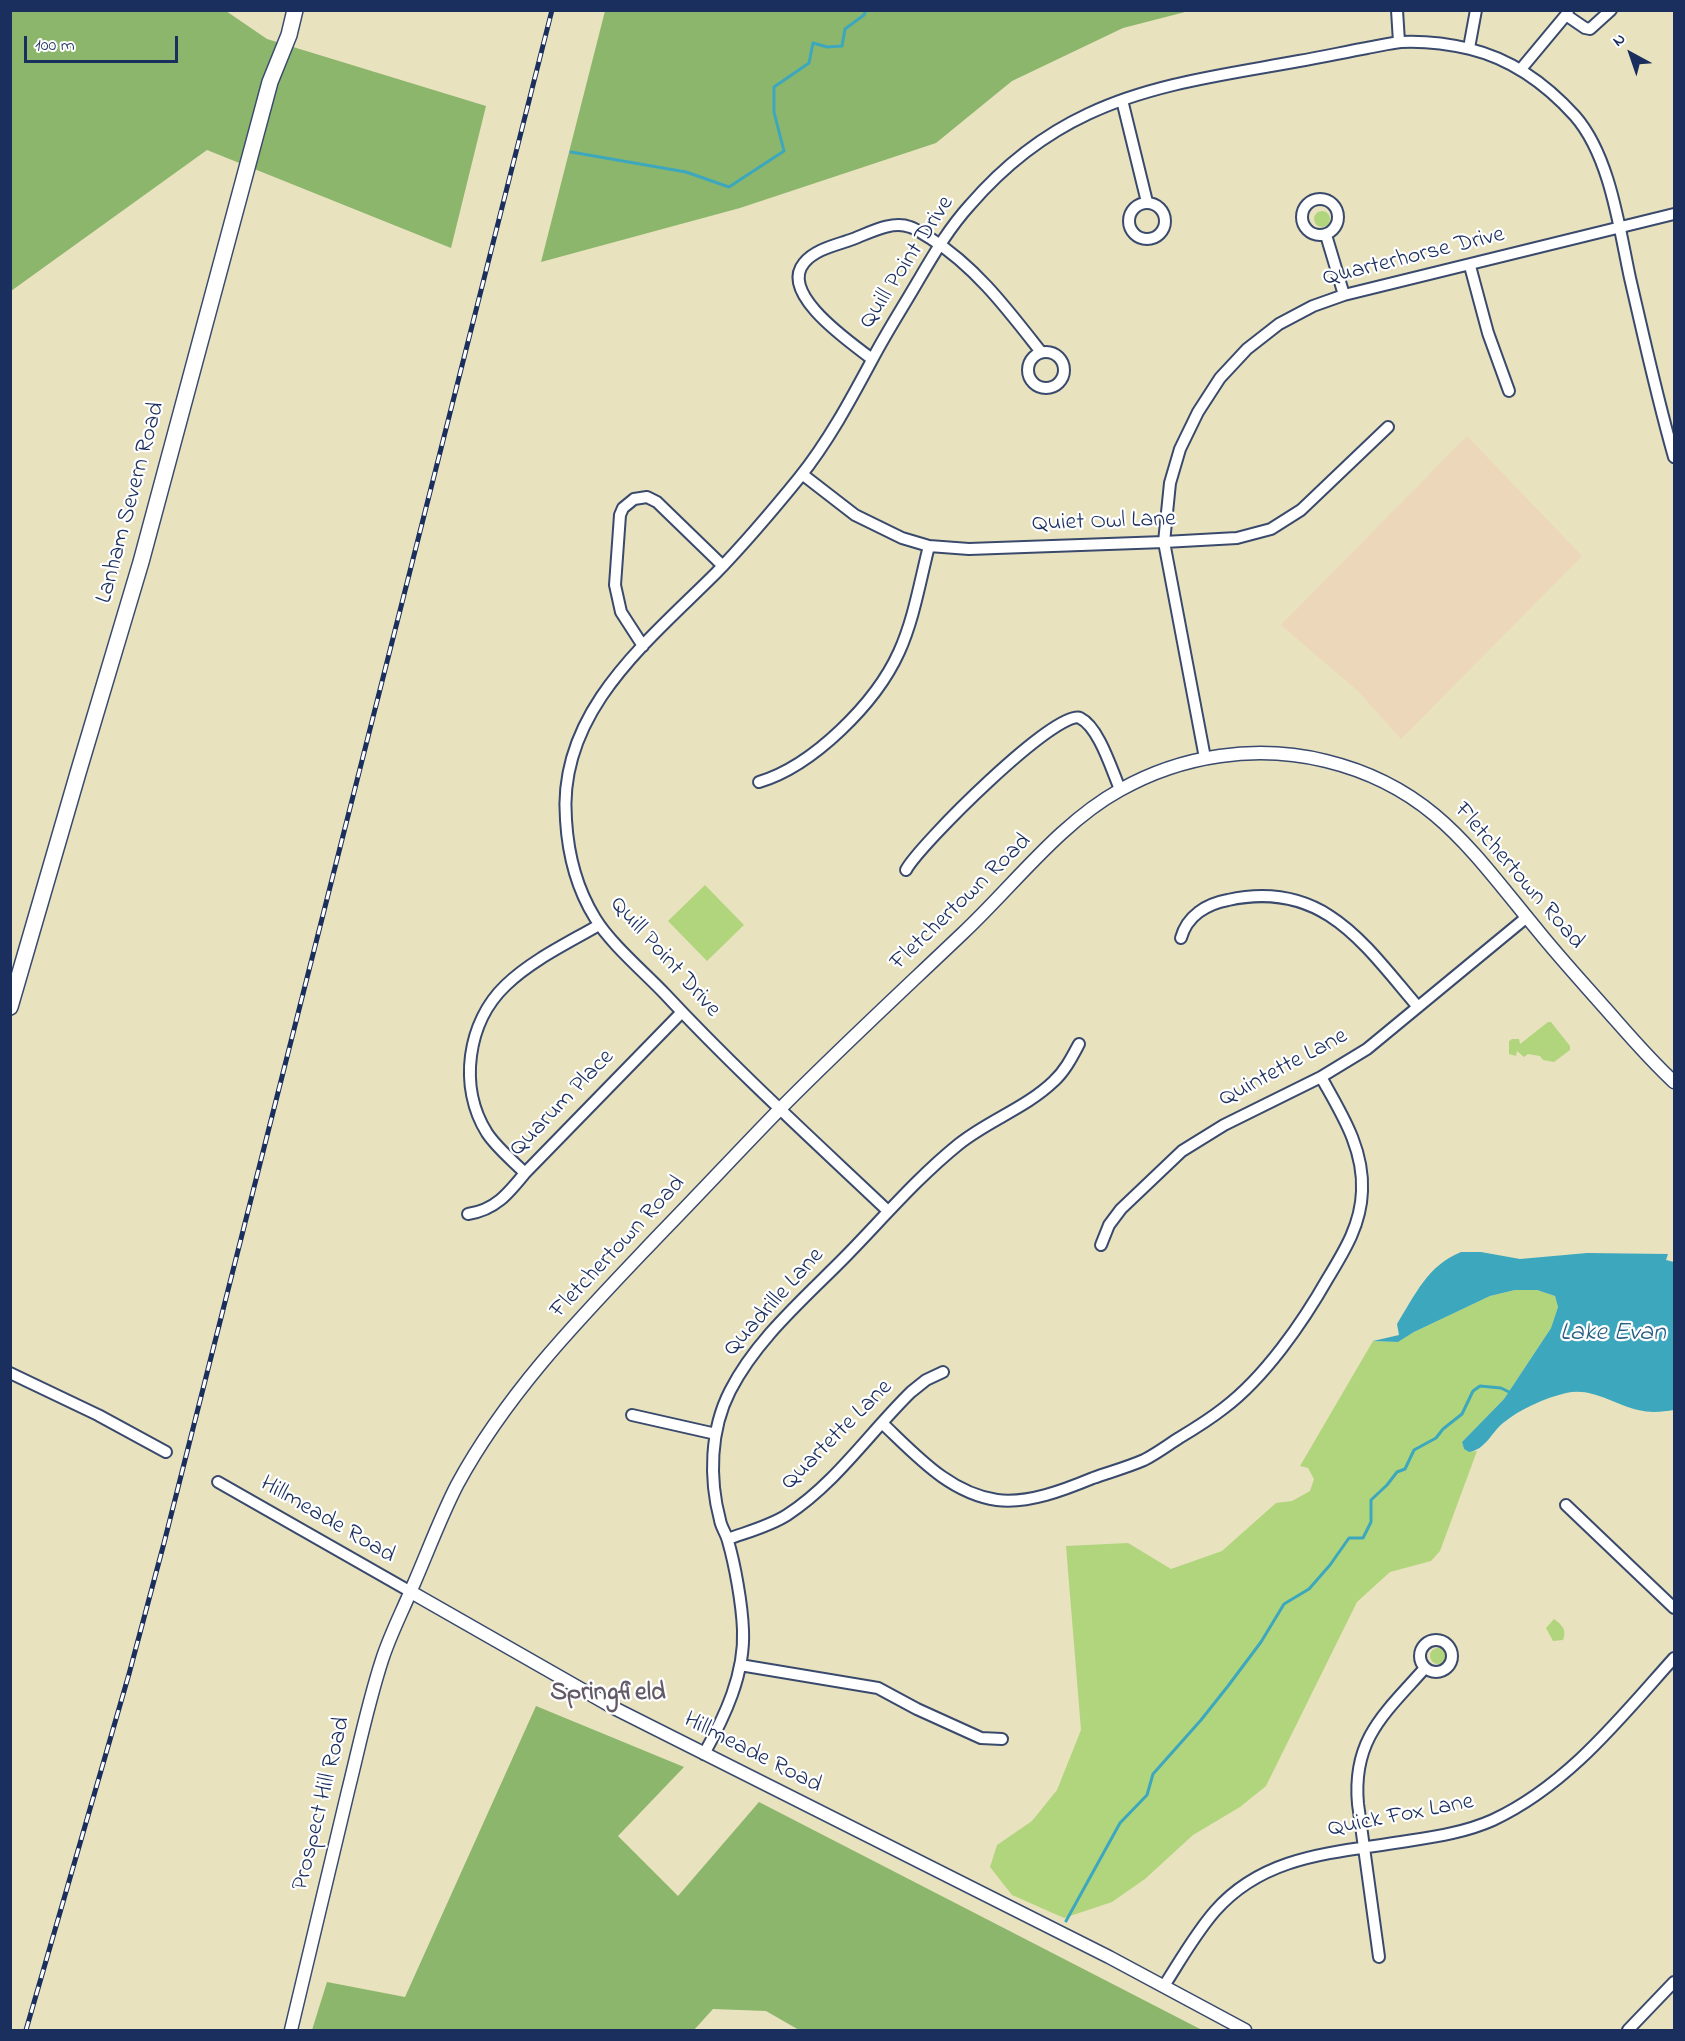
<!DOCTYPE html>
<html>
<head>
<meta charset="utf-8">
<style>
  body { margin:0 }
  #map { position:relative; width:1685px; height:2041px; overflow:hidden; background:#e8e2bf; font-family:"Indie Flower",sans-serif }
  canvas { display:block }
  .frame { position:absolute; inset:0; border:12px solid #1b2f5e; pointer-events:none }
  .north { position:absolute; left:1601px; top:24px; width:60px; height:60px; -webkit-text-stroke:4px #fff; paint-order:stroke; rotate:320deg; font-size:16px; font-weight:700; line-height:24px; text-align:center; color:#1b2f5e }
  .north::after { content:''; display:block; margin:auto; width:21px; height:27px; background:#1b2f5e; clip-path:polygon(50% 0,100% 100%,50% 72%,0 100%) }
  .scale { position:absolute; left:24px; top:36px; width:154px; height:27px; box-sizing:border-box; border:3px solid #1b2f5e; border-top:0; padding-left:8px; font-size:18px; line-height:21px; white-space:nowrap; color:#1b2f5e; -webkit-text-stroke:4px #fff; paint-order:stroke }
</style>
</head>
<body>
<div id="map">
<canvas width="1685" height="2041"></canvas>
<div class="frame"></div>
<div class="north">N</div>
<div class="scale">100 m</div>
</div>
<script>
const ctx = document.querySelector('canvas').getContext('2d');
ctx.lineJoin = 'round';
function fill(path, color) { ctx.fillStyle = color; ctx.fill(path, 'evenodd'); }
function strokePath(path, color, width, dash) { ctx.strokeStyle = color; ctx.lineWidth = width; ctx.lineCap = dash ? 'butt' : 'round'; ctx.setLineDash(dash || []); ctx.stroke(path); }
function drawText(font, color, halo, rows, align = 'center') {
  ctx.font = font + ' "Indie Flower",sans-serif'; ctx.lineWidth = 4.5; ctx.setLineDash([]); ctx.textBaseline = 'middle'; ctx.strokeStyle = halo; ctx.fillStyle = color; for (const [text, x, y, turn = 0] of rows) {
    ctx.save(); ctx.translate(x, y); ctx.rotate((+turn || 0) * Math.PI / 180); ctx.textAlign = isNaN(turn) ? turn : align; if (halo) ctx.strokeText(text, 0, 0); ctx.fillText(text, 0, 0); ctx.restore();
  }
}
const built = new Path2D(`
  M 1467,436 L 1582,556 L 1401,739 L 1358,691 L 1281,625 Z`);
const green = new Path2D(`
  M1314 219a8 8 0 1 1 16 0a8 8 0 1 1-16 0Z
  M 705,885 L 744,925 L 707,961 L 668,921 Z
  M 1548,1022 L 1551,1022 L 1570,1046 L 1570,1050 L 1554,1062 L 1543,1060 L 1540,1056 L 1528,1054 L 1524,1057 L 1517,1051 L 1516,1056 L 1509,1054 L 1509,1041 L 1512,1039 L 1519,1039 L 1520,1044 Z
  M 1515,1290 L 1537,1290 L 1555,1296 L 1558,1307 L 1551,1328 L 1504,1399 L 1462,1442 L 1464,1449 L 1469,1452 L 1477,1451 L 1440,1551 L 1431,1561 L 1390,1572 L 1357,1602 L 1266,1786 L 1240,1807 L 1193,1835 L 1145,1879 L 1112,1902 L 1064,1918 L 1012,1895 L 990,1867 L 997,1845 L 1032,1821 L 1057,1790 L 1081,1730 L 1066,1546 L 1128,1543 L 1171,1569 L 1222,1551 L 1276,1503 L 1292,1501 L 1310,1491 L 1314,1479 L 1308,1468 L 1300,1466 L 1373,1341 L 1398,1342 L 1414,1332 L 1490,1296 Z
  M 1554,1619 C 1562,1625 1567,1629 1563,1640 L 1553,1641 L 1546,1628 Z
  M1430 1656a8 8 0 1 1 16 0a8 8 0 1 1-16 0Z`);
const forest = new Path2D(`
  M 11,11 L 226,11 L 267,39 L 486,106 L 451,248 L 207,150 L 11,291 Z
  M 605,11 L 605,10 L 1189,11 L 1123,28 L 1012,81 L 936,143 L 740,208 L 541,262 Z
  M 536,1706 L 684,1767 L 618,1836 L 678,1896 L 759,1802 L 1202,2030 L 799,2030 L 766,2011 L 713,2009 L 694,2030 L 312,2030 L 327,1982 L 405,1997 Z`);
const water = new Path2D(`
  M 1461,1252 L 1481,1252 L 1520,1259 L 1587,1253 L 1668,1254 L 1666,1260 L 1674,1262 L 1674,1410 C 1662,1412 1650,1413 1638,1410 C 1613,1404 1592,1387 1566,1393 C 1545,1398 1520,1409 1503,1423 C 1492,1432 1485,1450 1469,1452 L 1464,1449 L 1462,1442 L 1504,1399 L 1551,1328 L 1558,1307 L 1555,1296 L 1537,1290 L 1515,1290 L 1490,1296 L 1414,1332 L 1398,1342 L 1373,1341 L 1399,1335 L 1397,1324 C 1415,1295 1428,1265 1461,1252 Z`);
const stream = new Path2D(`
  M 571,152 L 686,172 L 729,187 L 784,151 L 774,112 L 774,87 L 809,63 L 813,43 L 827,47 L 842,46 L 845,29 L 864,15 L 866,10
  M 1066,1921 L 1120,1823 L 1147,1795 L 1153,1774 L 1201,1720 L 1228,1686 L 1261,1642 L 1284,1604 L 1309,1589 L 1330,1565 L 1349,1538 L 1363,1538 L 1371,1522 L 1371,1500 L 1387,1485 L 1397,1472 L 1405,1469 L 1414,1450 L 1436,1438 L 1443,1429 L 1462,1414 L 1473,1391 L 1480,1386 L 1501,1388 L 1509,1392`);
const minor = new Path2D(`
  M 1397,10 L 1399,42
  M 1568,11 L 1566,15 L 1585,28 L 1590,29 L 1611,10
  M 1469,48 L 1476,10
  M 1521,69 L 1566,15
  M 1122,100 L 1147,202
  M1302 217a18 18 0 1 1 36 0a18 18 0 1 1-36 0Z
  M1129 221a18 18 0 1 1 36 0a18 18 0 1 1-36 0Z
  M 1326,235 L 1344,295
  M 1470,266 L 1488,333 L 1509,391
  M1028 370a18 18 0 1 1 36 0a18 18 0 1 1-36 0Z
  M 872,359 C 853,344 778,294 804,263 C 815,249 837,245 853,239 C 869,233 892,220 910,227 C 917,229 924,235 930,238 C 976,267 1008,310 1041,352
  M 802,474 L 855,515 L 902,538 L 929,546 L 969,549 L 1164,542 L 1237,538 L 1271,529 L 1301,510 L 1388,427
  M 643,646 L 621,612 L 615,585 L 620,515 L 623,508 L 634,499 L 647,497 L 657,502 L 723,566
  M 1205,758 L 1164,542 L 1170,483 L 1180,449 L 1198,412 L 1220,378 L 1247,349 L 1279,324 L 1313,306 L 1344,295 L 1674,214
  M 759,782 C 813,766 876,703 899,652 C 914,619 920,581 929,546
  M 906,870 C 919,845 1058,707 1080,718 C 1099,727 1112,771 1120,789
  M 1181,938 C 1187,916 1206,904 1228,900 C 1323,879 1364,944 1418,1007
  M 525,1173 C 512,1160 497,1148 487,1133 C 458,1087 467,1022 506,985 C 532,960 568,943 599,925
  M 888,1211 C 813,1140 736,1070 665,994 C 644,972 610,943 595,918 C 577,889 568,853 566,820 C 557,712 648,641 716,573 C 745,543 773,510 799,478 C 828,442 850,401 872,360 C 886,333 903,307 918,281 C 934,254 949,228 970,205 C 1002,168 1043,135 1088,114 C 1153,83 1229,74 1299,61 C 1322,57 1345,52 1367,48 C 1379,46 1390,43 1401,42 C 1423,41 1449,44 1470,49 C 1511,59 1547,85 1575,116 C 1610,156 1619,227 1630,278 C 1644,338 1657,398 1674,457
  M 468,1214 C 495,1210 508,1194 525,1173 L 682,1012
  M 1101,1245 L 1109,1225 L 1121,1209 L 1182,1151 L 1224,1125 L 1321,1077 L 1367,1049 L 1527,917
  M 10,1373 L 98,1415 L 166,1452
  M 632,1415 L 716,1434
  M 882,1423 C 916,1455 949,1493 997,1500 C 1028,1504 1064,1490 1093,1478 C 1110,1472 1128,1467 1144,1460 C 1156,1454 1168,1445 1179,1438 C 1194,1429 1210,1419 1224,1408 C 1265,1377 1303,1322 1328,1278 C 1345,1250 1361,1224 1362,1191 C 1364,1148 1341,1113 1321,1077
  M 218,1482 L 411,1592
  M 1566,1505 L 1674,1608
  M 728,1539 C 747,1532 770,1526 787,1515 C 836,1483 870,1432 911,1392 L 926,1380 L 943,1372
  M1420 1656a16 16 0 1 1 32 0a16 16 0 1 1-32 0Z
  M 740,1665 L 878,1688 L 917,1709 L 981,1738 L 1002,1739
  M 704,1754 C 725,1716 745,1674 743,1630 C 742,1604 735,1565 728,1541 C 726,1533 721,1527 720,1520 C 709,1479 710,1430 730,1391 C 757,1338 806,1297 847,1255 C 884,1217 918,1177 959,1144 C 989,1120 1026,1108 1054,1081 C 1065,1071 1072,1057 1079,1044
  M 1379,1957 L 1358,1804 C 1352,1739 1385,1713 1425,1668
  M 1164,1986 C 1180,1961 1195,1934 1215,1911 C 1264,1855 1333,1853 1401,1842 C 1433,1837 1464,1833 1493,1820 C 1568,1785 1621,1717 1674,1658
  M 1628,2030 L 1674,1982`);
const tertiary = new Path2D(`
  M 411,1592 L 616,1709 L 1109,1957 L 1245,2030
  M 291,2030 C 310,1950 329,1870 348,1791 C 359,1747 368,1703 382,1660 C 390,1635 402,1612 412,1588 C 427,1554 440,1518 457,1485 C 509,1389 586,1312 661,1233 C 700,1193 738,1152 777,1112 C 837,1051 901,992 963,933 C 1013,886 1060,823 1120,790 C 1182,755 1256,744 1326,761 C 1433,787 1473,853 1539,932 C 1560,958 1583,983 1605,1008 C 1628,1034 1649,1059 1674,1082`);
const secondary = new Path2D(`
  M 10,1007 L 78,773 L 141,562 L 270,82 L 289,35 L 295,10`);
const rail = new Path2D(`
  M 26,2030 L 129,1674 L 164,1543 L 552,10`);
const streetNames = [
  ["Quarterhorse Drive",1414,258,-14],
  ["Quill Point Drive",908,263,-57],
  ["Lanham Severn Road",132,503,-75],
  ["Quiet Owl Lane",1104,523,-2],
  ["Fletchertown Road",1518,877,49],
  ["Fletchertown Road",962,903,-44],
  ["Quill Point Drive",664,958,48],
  ["Quintette Lane",1284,1069,-28],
  ["Quarum Place",563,1104,-46],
  ["Fletchertown Road",619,1248,-47],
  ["Quadrille Lane",775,1303,-48],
  ["Quartette Lane",838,1436,-45],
  ["Hillmeade Road",327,1521,30],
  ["Hillmeade Road",752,1754,27],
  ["Prospect Hill Road",323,1804,-76],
  ["Quick Fox Lane",1401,1817,-11]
];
const waterNames = [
  ["Lake Evan",1613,1335]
];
const neighbourhoodNames = [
  ["Springfield",608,1695]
];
fill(built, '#ecd7ba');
fill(green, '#b1d57d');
fill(forest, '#8cb66c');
fill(water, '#3da8bd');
strokePath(stream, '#3da8bd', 3);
strokePath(minor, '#3a4a6d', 14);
strokePath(tertiary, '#3a4a6d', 15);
strokePath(secondary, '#3a4a6d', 18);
strokePath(minor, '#fff', 10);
strokePath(tertiary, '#fff', 12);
strokePath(secondary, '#fff', 15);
strokePath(rail, '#1b2f5e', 5);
strokePath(rail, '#fff', 3, [9]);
drawText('24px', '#1b2f5e', '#fff', streetNames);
drawText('italic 26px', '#295f84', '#fff', waterNames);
drawText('bold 26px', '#635a68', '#fff', neighbourhoodNames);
</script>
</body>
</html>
